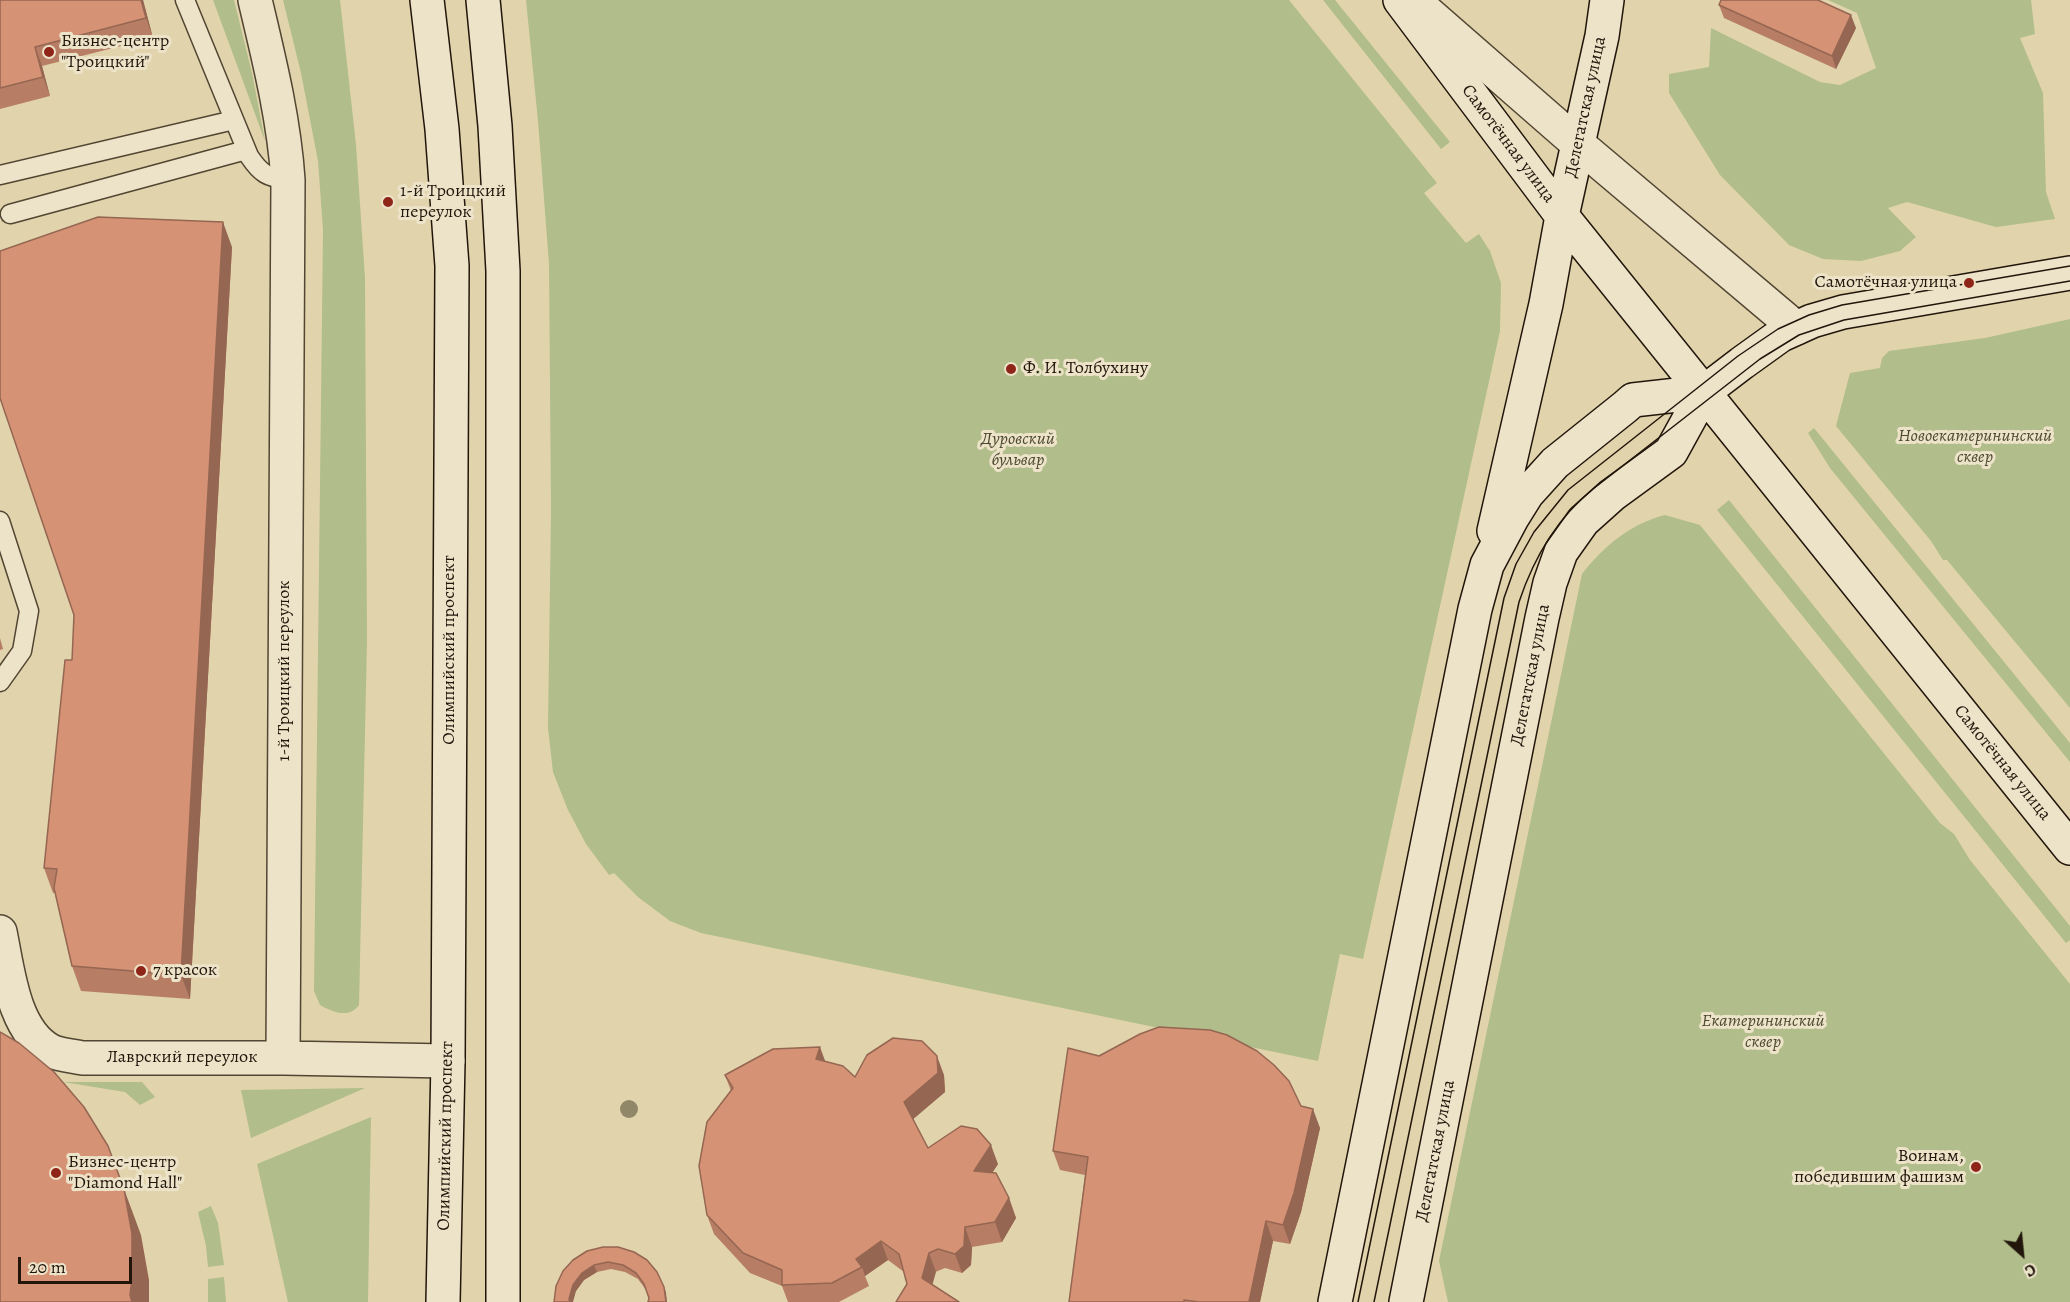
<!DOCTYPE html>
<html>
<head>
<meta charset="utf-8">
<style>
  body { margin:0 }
  #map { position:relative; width:2070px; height:1302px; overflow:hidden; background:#e1d4ac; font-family:Alegreya,serif }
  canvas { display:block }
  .north { position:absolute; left:1992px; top:1224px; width:60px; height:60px; -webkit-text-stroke:4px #ece3c9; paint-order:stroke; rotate:153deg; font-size:16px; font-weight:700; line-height:24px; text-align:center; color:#22160b }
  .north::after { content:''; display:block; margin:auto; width:21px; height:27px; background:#22160b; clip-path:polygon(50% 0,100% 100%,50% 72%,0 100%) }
  .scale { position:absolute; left:18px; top:1257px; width:114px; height:27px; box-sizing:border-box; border:3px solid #22160b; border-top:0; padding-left:8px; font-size:18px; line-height:21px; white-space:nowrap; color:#22160b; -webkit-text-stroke:4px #ece3c9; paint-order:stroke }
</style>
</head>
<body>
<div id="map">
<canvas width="2070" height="1302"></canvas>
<div class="north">С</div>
<div class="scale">20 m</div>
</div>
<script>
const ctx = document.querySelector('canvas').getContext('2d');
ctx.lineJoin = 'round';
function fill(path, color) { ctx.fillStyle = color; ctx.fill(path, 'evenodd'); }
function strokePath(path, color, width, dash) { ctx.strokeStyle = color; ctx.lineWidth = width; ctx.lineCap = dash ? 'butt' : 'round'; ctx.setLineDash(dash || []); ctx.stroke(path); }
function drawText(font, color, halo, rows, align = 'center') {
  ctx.font = font + ' Alegreya,serif'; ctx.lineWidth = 6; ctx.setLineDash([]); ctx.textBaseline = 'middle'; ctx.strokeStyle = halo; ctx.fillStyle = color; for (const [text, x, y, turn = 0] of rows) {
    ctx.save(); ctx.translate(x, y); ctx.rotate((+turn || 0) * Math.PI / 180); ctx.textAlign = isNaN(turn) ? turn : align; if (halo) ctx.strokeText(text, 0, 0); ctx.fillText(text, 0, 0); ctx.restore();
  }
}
const green = new Path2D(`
  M 213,0 L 234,0 L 252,73 L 265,141 Z
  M 283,0 L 340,0 L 356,145 L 365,278 L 367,641 L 359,1005 C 349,1019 332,1012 320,1005 L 314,991 L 323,230 L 318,161 L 301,73 Z
  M 526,0 L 1289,0 L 1437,183 L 1424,193 L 1466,243 L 1479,234 L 1490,251 L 1501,283 L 1500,331 L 1363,959 L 1340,954 L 1318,1061 L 701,933 L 670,921 L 638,897 L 614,873 L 609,875 L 586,844 L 568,810 L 553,772 L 548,728 L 551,510 L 549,264 L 538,121 Z
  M 1323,0 L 1335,0 L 1450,142 L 1441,149 Z
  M 1828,0 L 2031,0 L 2035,34 L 2020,38 L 2043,93 L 2046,192 L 2055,219 L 1996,227 L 1907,202 L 1888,208 L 1916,237 L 1900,251 L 1861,261 L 1823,259 L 1789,245 L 1720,175 L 1669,93 L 1669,74 L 1709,67 L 1711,28 L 1820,82 L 1840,85 L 1876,68 L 1857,13 Z
  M 2070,319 L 2070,708 L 1947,560 L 1943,560 L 1931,541 L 1836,426 L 1850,373 L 1880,368 L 1882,358 L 1889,351 L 1985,338 Z
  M 1814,428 L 2070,743 L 2070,762 L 1830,468 L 1808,433 Z
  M 1729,500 L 2070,926 L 2070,940 L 2066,943 L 1717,510 Z
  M 1665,515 L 1700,525 L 1940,823 L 1954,834 L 1970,860 L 2070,984 L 2070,1302 L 1448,1302 L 1439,1261 L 1582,574 C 1604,546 1630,524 1665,515 Z
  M 63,1082 L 142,1082 L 155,1097 L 140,1105 L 125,1092 Z
  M 365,1088 L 251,1138 L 241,1090 Z
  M 371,1117 L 368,1302 L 288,1302 L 257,1164 Z
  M 211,1206 L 218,1223 L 224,1265 L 208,1267 L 206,1246 L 198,1212 Z
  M 224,1277 L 226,1302 L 208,1302 L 208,1279 Z`);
const lane = new Path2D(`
  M 185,0 L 249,156 C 261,174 267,177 288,180
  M 0,175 L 234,120
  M 10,214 L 246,150
  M 0,521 L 29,611 L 22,651 L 0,682`);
const street = new Path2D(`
  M 255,0 C 269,59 284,119 288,180 L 283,1058
  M 1413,0 L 1578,144 L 1796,328
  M 0,932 C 8,970 13,1031 51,1051 C 60,1055 73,1056 82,1058 L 283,1058 L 448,1061`);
const secondary = new Path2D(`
  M 427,0 L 442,129 L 452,266 L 448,1061 L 443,1302
  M 483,0 L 495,126 L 503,271 L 503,1302
  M 1400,0 L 1562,216 L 2070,848
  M 1494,531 L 1546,304 L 1562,216 L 1602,36 L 1607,0
  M 1335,1302 L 1475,609 L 1487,565 L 1512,518 L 1527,494 L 1555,463 L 1625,407 L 1633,400 L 1704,392
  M 1406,1302 L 1542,618 L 1550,583 L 1561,552 L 1583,521 L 1612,495 L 1671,452 L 1704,392 L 1742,363 L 1781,335 L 1812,321 L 1843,312 L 2070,273`);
const tram = new Path2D(`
  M 1358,1302 L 1504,598 L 1516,564 L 1534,532 L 1568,490 L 1738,356 L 1778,329 L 1809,315 L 1842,305 L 2070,266
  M 1374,1302 L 1519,602 C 1534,557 1556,519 1593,489 L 1760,359 L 1799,335 L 1844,320 L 2070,281`);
const trees = [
  [629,1109]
];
const wall = new Path2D(`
  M 0,0 L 143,0 L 153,38 L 42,66 L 50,96 L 0,109 Z
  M 1719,5 L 1856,28 L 1836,69 L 1724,18 Z
  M 232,247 L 190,999 L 81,991 L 72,966 L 55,893 L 53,893 L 44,868 L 72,660 Z
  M 0,638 L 3,649 L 0,650 Z
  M 825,1061 L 855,1077 L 944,1075 L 945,1092 L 913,1119 L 928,1148 L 998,1164 L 992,1173 L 1009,1198 L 1016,1218 L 1002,1242 L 972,1247 L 971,1265 L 962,1273 L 945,1268 L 907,1284 L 904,1272 L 888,1260 L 865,1276 L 869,1286 L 839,1302 L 788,1302 L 782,1286 L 750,1273 L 714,1234 L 707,1215 L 731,1091 L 725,1075 Z
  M 1301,1106 L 1320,1128 L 1301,1212 L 1290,1244 L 1273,1241 L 1260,1302 L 1069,1302 L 1085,1175 L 1060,1170 L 1053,1151 Z
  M 603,1247 L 664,1287 L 666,1293 L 649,1298 L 646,1290 L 638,1279 L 625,1272 L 611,1269 L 597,1272 L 584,1280 L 576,1291 L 554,1302 Z`);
const shadedWall = new Path2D(`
  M 141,0 L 143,0 L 153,38 L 146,18 Z
  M 1851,15 L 1856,28 L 1836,69 L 1832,56 Z
  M 35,47 L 42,66 L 50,96 L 43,77 Z
  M 223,222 L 232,247 L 190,999 L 181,975 Z
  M 820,1047 L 827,1066 L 816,1059 Z
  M 937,1056 L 944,1075 L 945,1092 L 911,1121 L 904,1102 Z
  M 1313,1109 L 1320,1128 L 1301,1212 L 1290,1244 L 1283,1225 Z
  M 991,1145 L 998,1164 L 981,1190 L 974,1171 Z
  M 124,1189 L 141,1235 L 149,1280 L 149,1302 L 132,1302 L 130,1295 Z
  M 1009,1198 L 1016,1218 L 1002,1242 L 995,1222 Z
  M 1266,1221 L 1273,1241 L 1260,1302 L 1249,1302 Z
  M 965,1227 L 972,1247 L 971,1265 L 962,1273 L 955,1254 Z
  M 881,1241 L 888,1260 L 865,1276 L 862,1267 L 856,1259 Z
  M 929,1253 L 936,1272 L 929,1297 L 922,1278 Z
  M 594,1265 L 597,1272 L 584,1280 L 576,1291 L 573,1302 L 570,1302 L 569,1299 L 573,1285 L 582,1273 Z
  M 664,1287 L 666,1293 L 667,1302 L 666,1302 Z`);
const building = new Path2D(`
  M 0,0 L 141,0 L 146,18 L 35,47 L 43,77 L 0,88 Z
  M 1721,0 L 1818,0 L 1851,15 L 1832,56 L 1719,5 Z
  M 98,217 L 223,222 L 181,975 L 72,966 L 54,888 L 57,869 L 44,868 L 65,660 L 72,660 L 74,615 L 0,398 L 0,251 Z
  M 1159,1027 L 1210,1030 L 1227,1035 L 1257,1051 L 1274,1065 L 1289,1081 L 1301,1106 L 1313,1109 L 1294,1193 L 1283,1225 L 1266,1221 L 1249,1302 L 1199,1302 L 1184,1300 L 1184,1302 L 1069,1302 L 1088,1157 L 1053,1151 L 1068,1048 L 1099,1056 L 1140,1034 Z
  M 0,1032 L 19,1043 L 54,1072 L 84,1107 L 108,1146 L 124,1189 L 132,1234 L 132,1279 L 130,1295 L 132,1302 L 0,1302 Z
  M 893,1038 L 922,1041 L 937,1056 L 938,1073 L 904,1102 L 928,1148 L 961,1126 L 977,1129 L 991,1145 L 974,1171 L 996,1173 L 1009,1198 L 995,1222 L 965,1227 L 964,1246 L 955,1254 L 938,1249 L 929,1253 L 922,1278 L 959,1302 L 896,1302 L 907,1284 L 899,1254 L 881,1241 L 856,1259 L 862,1267 L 832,1283 L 782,1285 L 782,1270 L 743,1253 L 707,1215 L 699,1166 L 707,1122 L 733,1088 L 725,1075 L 773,1049 L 820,1047 L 816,1059 L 843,1066 L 855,1077 L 867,1055 Z
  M 603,1247 L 618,1247 L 634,1252 L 647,1260 L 657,1272 L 664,1287 L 666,1302 L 648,1302 L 649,1298 L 644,1284 L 636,1273 L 623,1265 L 608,1262 L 594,1265 L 582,1273 L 573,1285 L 569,1299 L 570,1302 L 554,1302 L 556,1286 L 563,1271 L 573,1260 L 587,1251 Z`);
const markers = [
  [49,52,6,"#8f2418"],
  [388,202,6,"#8f2418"],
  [1969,283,6,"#8f2418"],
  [1011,369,6,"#8f2418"],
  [141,971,6,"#8f2418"],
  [1976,1167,6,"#8f2418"],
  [56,1173,6,"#8f2418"]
];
const poiNames = [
  ["Бизнес-центр",61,42],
  ["\"Троицкий\"",61,63],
  ["1-й Троицкий",400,192],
  ["переулок",400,213],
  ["Самотёчная улица",1957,283,"right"],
  ["Ф. И. Толбухину",1023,369],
  ["7 красок",153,971],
  ["Воинам,",1964,1157,"right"],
  ["победившим фашизм",1964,1178,"right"],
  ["Бизнес-центр",68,1163],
  ["\"Diamond Hall\"",68,1184]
];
const streetNames = [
  ["Делегатская улица",1586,107,-78],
  ["Самотёчная улица",1508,144,53],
  ["Олимпийский проспект",450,650,-90],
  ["1-й Троицкий переулок",285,671,-90],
  ["Делегатская улица",1531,675,-79],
  ["Самотёчная улица",2002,763,51],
  ["Лаврский переулок",182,1058],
  ["Олимпийский проспект",446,1136,-89],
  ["Делегатская улица",1436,1151,-79]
];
const parkNames = [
  ["Новоекатерининский",1975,437],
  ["сквер",1975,458],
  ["Дуровский",1018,440],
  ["бульвар",1018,461],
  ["Екатерининский",1763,1022],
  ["сквер",1763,1043]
];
fill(green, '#b1bd8a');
strokePath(lane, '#524633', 21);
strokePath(street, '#524633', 36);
strokePath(secondary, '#22160b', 36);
strokePath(lane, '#ece3c9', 18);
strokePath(street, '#ece3c9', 33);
strokePath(secondary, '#ece3c9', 33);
strokePath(tram, '#22160b', 1.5);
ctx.fillStyle = '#908768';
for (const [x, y] of trees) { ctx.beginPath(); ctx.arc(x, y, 9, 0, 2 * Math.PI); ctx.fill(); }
fill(wall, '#b77e65');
fill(shadedWall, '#956652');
fill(building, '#d59275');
strokePath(building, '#956652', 1.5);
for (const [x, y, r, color] of markers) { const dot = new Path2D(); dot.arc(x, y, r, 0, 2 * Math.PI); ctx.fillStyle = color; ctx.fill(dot); strokePath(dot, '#ece3c9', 2); }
drawText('18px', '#22160b', '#ece3c9', poiNames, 'left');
drawText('18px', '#22160b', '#ece3c9', streetNames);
drawText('italic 18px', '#4d4831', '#ece3c9', parkNames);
</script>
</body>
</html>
